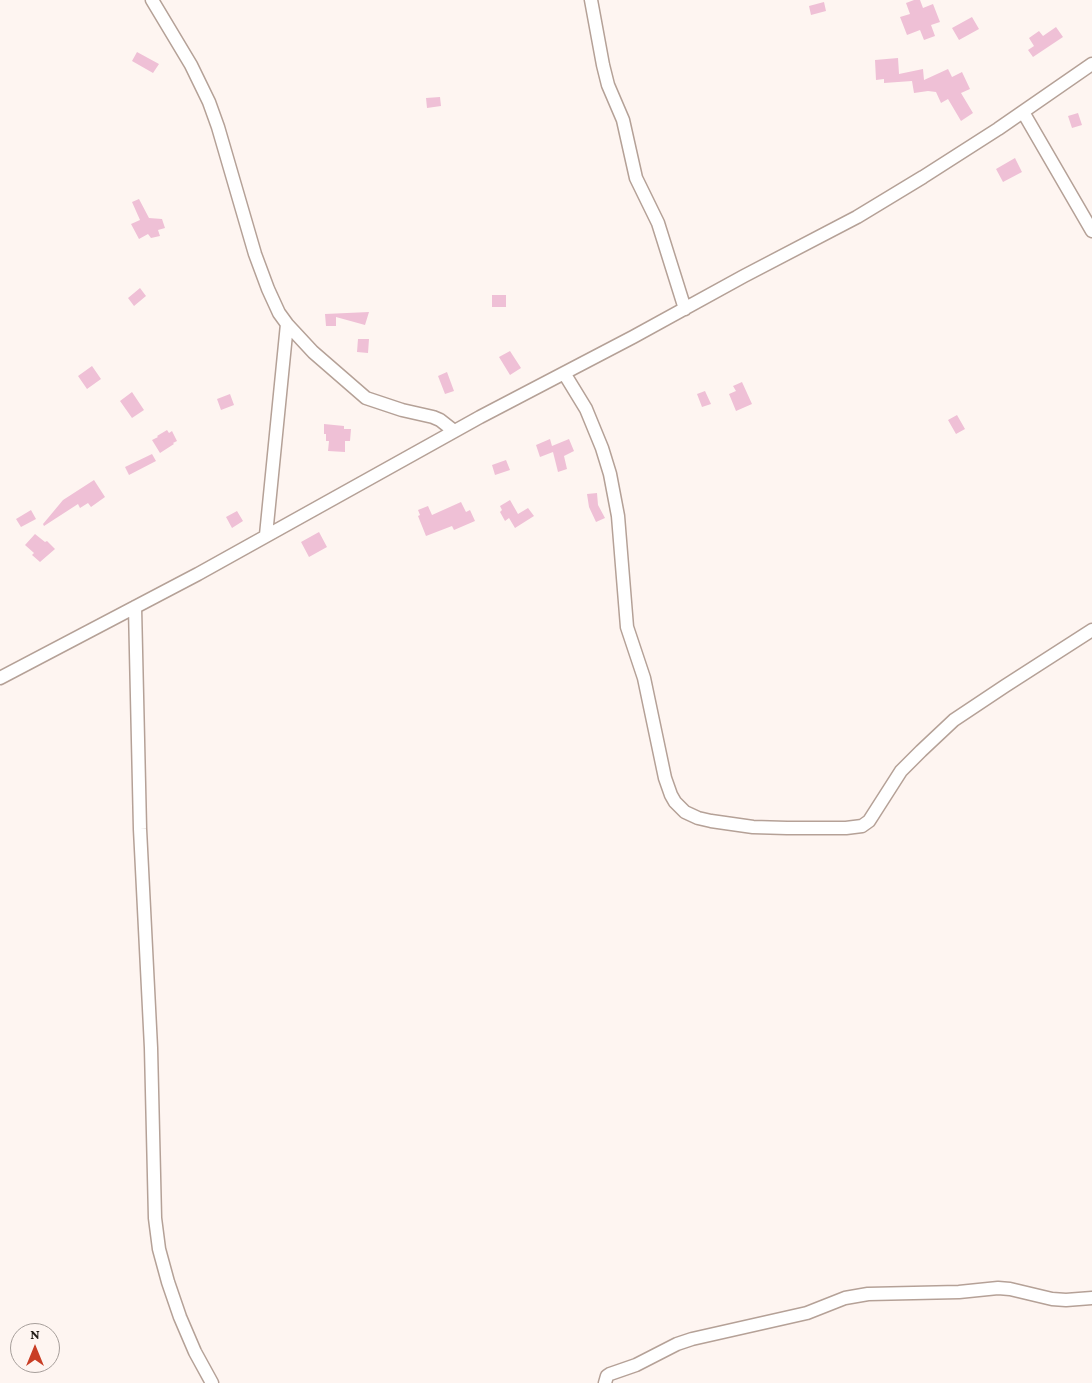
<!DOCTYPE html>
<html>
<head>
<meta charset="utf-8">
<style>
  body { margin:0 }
  #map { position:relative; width:1092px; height:1383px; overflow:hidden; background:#fef5f1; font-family:"Crimson Pro",serif }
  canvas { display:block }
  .north { position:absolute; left:10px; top:1323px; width:50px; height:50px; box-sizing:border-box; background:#fef5f1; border:1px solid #a69e9a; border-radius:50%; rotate:0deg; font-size:14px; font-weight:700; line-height:20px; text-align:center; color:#221b17 }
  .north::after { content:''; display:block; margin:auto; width:18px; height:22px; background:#c93e25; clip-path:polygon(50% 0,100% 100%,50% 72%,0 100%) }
</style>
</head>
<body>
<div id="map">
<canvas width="1092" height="1383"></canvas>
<div class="north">N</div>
</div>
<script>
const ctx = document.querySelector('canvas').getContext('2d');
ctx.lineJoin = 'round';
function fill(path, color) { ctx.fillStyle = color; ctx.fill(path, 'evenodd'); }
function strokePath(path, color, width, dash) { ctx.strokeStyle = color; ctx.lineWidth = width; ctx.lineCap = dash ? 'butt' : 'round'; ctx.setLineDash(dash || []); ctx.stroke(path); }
const building = new Path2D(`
  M 914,0 L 920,0 L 923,8 L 933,4 L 940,22 L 931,25 L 935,36 L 924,40 L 920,30 L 907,35 L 900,17 L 910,14 L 906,3 Z
  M 824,2 L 826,11 L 811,15 L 809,6 Z
  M 972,17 L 979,29 L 959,40 L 952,28 Z
  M 1056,27 L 1063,37 L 1033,57 L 1028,50 L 1034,46 L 1029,38 L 1039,31 L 1043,36 Z
  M 137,52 L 159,64 L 153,73 L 132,61 Z
  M 898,58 L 899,74 L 923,69 L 924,80 L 948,69 L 952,77 L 962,72 L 970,89 L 961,93 L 973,113 L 961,121 L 948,99 L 941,103 L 936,92 L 928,91 L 914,93 L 912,81 L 884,83 L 884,79 L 876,80 L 875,60 Z
  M 440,97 L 441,106 L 427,108 L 426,98 Z
  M 1078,113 L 1082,125 L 1072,128 L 1068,116 Z
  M 1015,158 L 1022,172 L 1003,182 L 996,169 Z
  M 139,199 L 149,218 L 162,219 L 165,228 L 158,230 L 160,236 L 151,238 L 148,234 L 139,239 L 131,224 L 140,220 L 132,202 Z
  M 140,288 L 146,296 L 134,306 L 128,298 Z
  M 492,295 L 506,295 L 506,307 L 492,307 Z
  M 369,312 L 365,325 L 336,317 L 336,326 L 326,326 L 325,314 Z
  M 358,339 L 369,339 L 368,353 L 357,352 Z
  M 510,351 L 521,368 L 510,375 L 499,357 Z
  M 92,366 L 101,379 L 87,389 L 78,376 Z
  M 447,372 L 454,391 L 445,394 L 438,376 Z
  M 742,382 L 752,404 L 736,411 L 729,394 L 736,391 L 733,386 Z
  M 705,391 L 711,404 L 702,407 L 697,394 Z
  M 132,392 L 144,410 L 132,418 L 120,401 Z
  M 230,394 L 234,405 L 221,410 L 217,399 Z
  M 957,415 L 965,429 L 956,434 L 948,420 Z
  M 324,424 L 344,426 L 344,429 L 351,429 L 350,441 L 345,441 L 345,452 L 328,451 L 329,441 L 326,441 L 326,434 L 324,434 Z
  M 167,430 L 169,433 L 172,431 L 177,441 L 173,443 L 174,444 L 160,453 L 152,440 L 158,437 L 157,436 Z
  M 550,439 L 552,446 L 569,439 L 574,451 L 564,456 L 567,469 L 558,472 L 553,452 L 540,457 L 536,445 Z
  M 152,454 L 156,461 L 129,475 L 125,467 Z
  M 506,460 L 510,470 L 495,475 L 492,465 Z
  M 94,480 L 105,497 L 91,507 L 88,503 L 80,508 L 78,504 L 44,526 L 43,524 L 63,500 Z
  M 597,493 L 598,505 L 605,518 L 596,522 L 589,507 L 587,494 Z
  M 510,500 L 518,514 L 528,508 L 534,516 L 515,528 L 509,518 L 505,521 L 500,512 L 502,510 L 500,506 Z
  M 461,502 L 466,512 L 470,510 L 475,521 L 454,530 L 452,526 L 426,536 L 418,516 L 420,515 L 418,510 L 428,506 L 432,515 Z
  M 31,510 L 36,519 L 21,527 L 16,519 Z
  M 237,511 L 243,521 L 232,528 L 226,517 Z
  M 319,532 L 327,547 L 309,557 L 301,542 Z
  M 35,534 L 45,542 L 47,541 L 55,549 L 40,562 L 32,555 L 34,553 L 25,545 Z`);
const minor = new Path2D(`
  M 152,0 L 191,65 L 209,102 L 218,127 L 255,254 L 268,289 L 279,313 L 287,324 L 313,352 L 366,398 L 402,410 L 433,417 L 440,420 L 454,431
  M 591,0 L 603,65 L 608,85 L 623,120 L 636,178 L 658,223 L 685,309
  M 1023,112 L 1092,231
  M 564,373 L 586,409 L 602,448 L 610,474 L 618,516 L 627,627 L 644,678 L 665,778 L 671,795 L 675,802 L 685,812 L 698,818 L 711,821 L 753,827 L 787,828 L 846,828 L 862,826 L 869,821 L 901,771 L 921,751 L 954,720 L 1005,686 L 1092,630
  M 266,535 L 287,324
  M 135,607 L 140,829 L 151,1048 L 155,1218 L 159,1249 L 168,1282 L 180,1317 L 195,1352 L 212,1383
  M 0,678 L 198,574 L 480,417 L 633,337 L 744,276 L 857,217 L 923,177 L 998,129 L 1092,64
  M 605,1383 L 607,1376 L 610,1374 L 636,1365 L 677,1344 L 692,1339 L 807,1313 L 845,1298 L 868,1294 L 959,1292 L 998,1288 L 1010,1289 L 1052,1299 L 1066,1300 L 1092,1298`);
fill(building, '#efc0d6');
strokePath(minor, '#b5a197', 15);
strokePath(minor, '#fff', 12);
</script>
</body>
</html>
